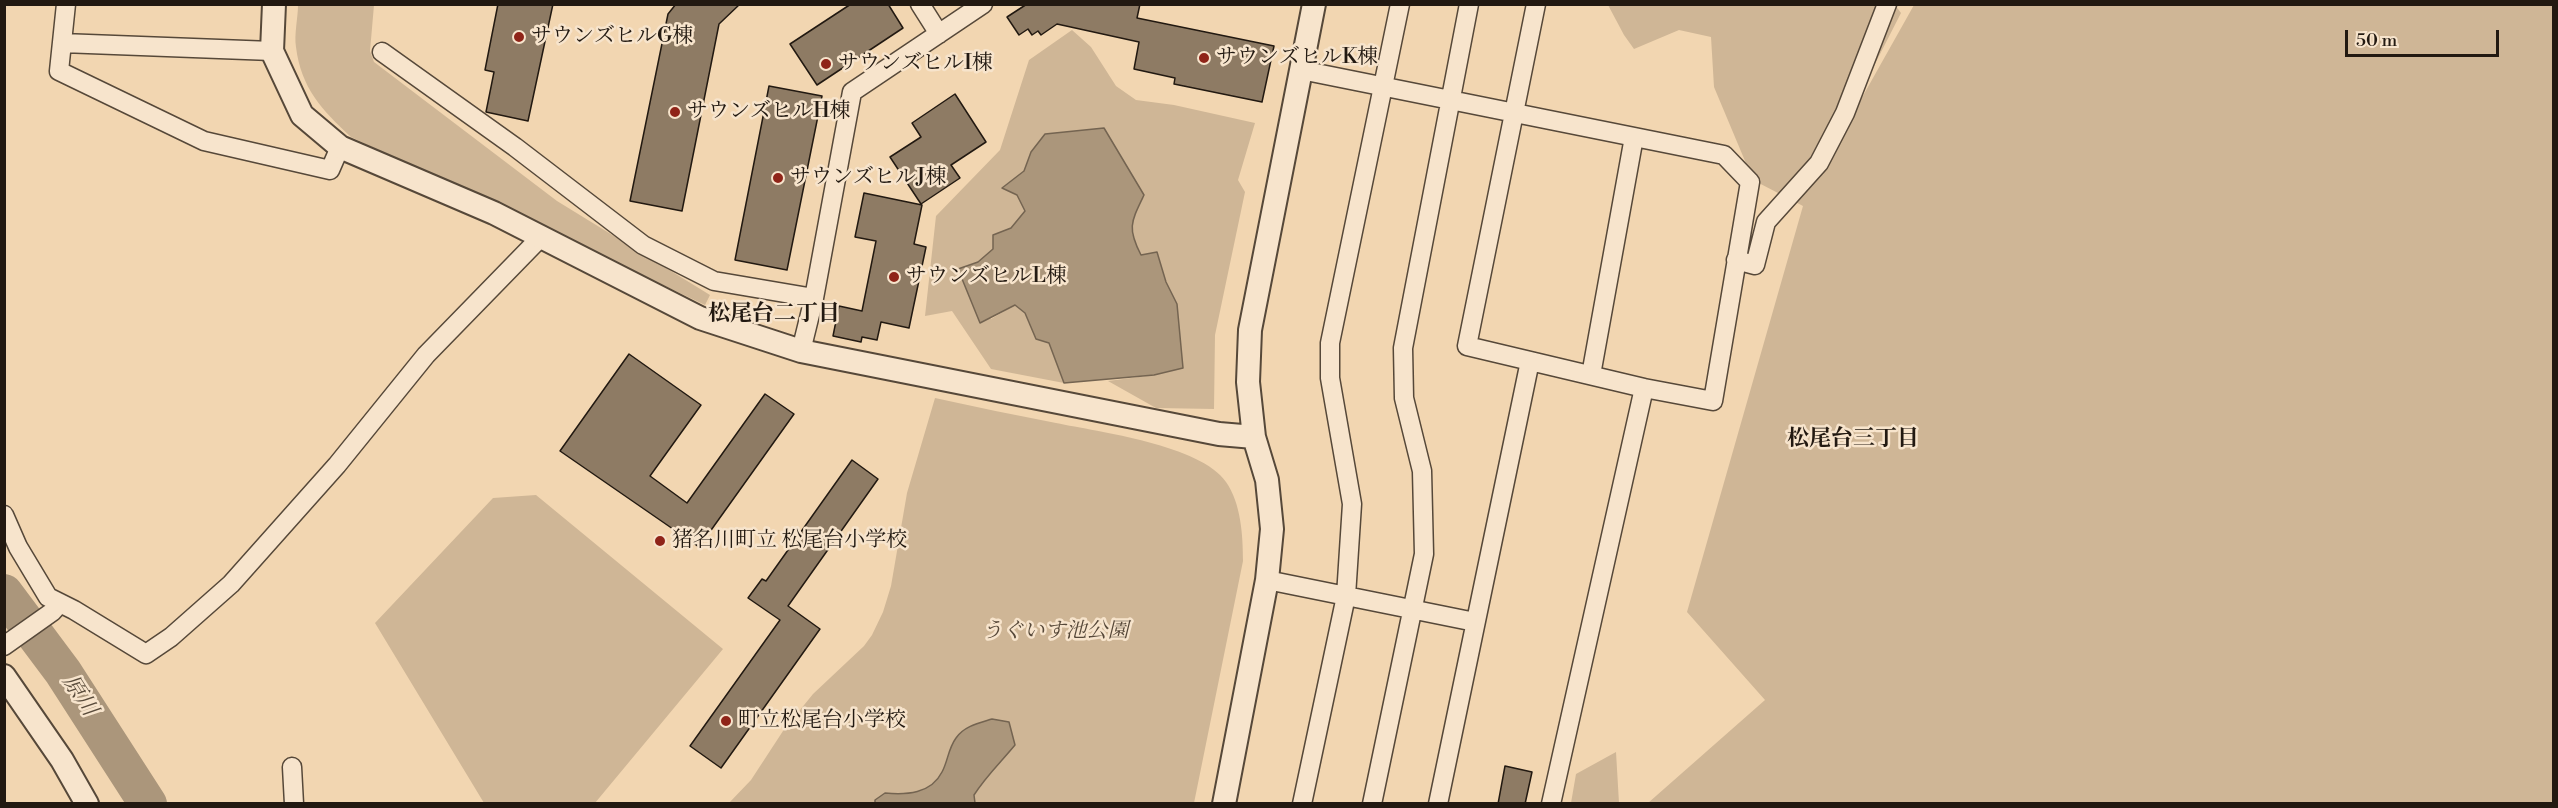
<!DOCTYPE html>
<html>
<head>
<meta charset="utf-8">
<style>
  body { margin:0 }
  #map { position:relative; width:2558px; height:808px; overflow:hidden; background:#f2d6b1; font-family:"Libre Bodoni",serif }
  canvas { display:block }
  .frame { position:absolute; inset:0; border:6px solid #221911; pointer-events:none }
  .scale { position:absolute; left:2345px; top:30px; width:154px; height:27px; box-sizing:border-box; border:3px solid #221911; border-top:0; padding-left:8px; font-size:18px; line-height:21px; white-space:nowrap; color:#221911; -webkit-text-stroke:4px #f7e4cc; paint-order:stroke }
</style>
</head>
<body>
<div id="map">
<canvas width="2558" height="808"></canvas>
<div class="frame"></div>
<div class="scale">50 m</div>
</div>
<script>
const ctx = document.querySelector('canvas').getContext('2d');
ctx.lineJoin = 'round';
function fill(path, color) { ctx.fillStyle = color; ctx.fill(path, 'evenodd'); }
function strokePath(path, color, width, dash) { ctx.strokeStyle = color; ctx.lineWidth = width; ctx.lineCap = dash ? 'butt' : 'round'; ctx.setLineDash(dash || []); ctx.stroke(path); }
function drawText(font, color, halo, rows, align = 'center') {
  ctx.font = font + ' "Libre Bodoni","Noto Serif JP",serif'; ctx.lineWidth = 5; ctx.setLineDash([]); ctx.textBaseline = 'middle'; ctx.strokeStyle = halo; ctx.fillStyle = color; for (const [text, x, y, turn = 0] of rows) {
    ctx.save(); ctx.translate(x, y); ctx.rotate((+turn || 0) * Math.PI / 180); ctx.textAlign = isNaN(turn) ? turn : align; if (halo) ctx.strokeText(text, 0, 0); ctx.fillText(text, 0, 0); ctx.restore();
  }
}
const green = new Path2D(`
  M 298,5 L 374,5 L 370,51 L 374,62 L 557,201 L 710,295 L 705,305 L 351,137 C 322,110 301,88 296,47 C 294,34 298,18 298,5 Z
  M 1608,5 L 1895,5 L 1901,13 L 1814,183 L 1914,5 L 2553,5 L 2553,803 L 1648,803 L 1765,700 L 1687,612 L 1803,206 L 1753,180 L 1714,87 L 1711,37 L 1679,30 L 1634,49 L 1624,35 Z
  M 1072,30 L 1091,47 L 1116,86 L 1136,100 L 1174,105 L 1255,123 L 1238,180 L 1245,192 L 1215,335 L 1214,409 L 1156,408 L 1108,381 L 1154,375 L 1183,368 L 1177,304 L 1166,282 L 1157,252 L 1141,255 C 1127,228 1131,222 1144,195 L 1031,152 L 1024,171 L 1003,187 L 1017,195 L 1026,211 L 1011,228 L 993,235 L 993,249 L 978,262 L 958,269 L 991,319 L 1015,305 L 1025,313 L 1029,323 L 1049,343 L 1064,383 L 991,369 L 952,311 L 925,316 L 936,216 L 1000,150 L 1029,60 Z
  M 935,398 C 975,407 1016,415 1056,423 C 1099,432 1201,445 1226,482 C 1241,503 1243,536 1243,561 L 1194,803 L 728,804 L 751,780 L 783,731 L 813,694 L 864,646 L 872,635 L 883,612 L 891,586 L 907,493 Z
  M 536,495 L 723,649 L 595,803 L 484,803 L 375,623 L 493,498 Z
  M 1616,752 L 1619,803 L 1571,803 L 1576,774 Z`);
const water = new Path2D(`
  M 1104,128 L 1144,195 C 1131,222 1127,228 1141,255 L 1157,252 L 1166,282 L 1177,304 L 1183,368 L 1154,375 L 1064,383 L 1049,343 L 1036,339 L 1025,313 L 1015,305 L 980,323 L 958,269 L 978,262 L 993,249 L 993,235 L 1011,228 L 1025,211 L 1017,195 L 1002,188 L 1024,171 L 1031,152 L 1045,134 Z
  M 992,719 L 1009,722 L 1015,745 C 1001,762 986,776 974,795 L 975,803 L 875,803 L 875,800 L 885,793 C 906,795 931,794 942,772 C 948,761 948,749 956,738 C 964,726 979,723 992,719 Z`);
const river = new Path2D(`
  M 4,593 L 63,672 L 148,804`);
const building = new Path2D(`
  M 498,4 L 553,4 L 528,121 L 486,112 L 494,72 L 485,70 Z
  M 676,4 L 740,4 L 719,24 L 682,211 L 630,201 L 668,14 Z
  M 851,4 L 888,4 L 903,28 L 817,85 L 790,44 Z
  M 1027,4 L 1140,4 L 1137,18 L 1274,46 L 1262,102 L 1174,84 L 1175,78 L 1134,69 L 1139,42 L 1057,24 L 1041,35 L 1038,31 L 1032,35 L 1028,29 L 1019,35 L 1007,17 Z
  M 769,86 L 822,96 L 787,270 L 735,260 Z
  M 955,94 L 986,142 L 951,165 L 960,178 L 921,204 L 890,157 L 921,137 L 912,123 Z
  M 864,193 L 922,205 L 914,244 L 926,247 L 909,328 L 881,322 L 877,340 L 862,337 L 861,342 L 833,336 L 839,306 L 862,311 L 876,241 L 855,237 Z
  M 629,354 L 701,405 L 650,476 L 687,503 L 765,394 L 794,414 L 699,547 L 560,451 Z
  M 852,460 L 878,479 L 788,606 L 820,629 L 721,768 L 690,746 L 780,620 L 748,598 L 762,579 L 766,581 Z
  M 1505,766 L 1532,772 L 1525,804 L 1498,804 Z`);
const minor = new Path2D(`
  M 66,4 L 59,71 L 204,141 L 330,170 L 340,147
  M 920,4 L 939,34
  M 1536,4 L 1467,346 L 1644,388
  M 62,43 L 272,51
  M 382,52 L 515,147 L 643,245 L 714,281 L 814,298
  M 1301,70 L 1724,155 L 1750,182 L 1713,401 L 1644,388 L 1551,804
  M 1736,260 L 1755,265 L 1766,222 L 1819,163 L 1845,113 L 1887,4
  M 801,351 L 814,298 L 852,92 L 983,4
  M 1591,375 L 1634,137
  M 4,515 L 18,547 L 48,597 L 74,610 L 146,654 L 171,637 L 231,584 L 337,465 L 426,355 L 541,237
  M 1267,580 L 1475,622
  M 4,646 L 52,612 L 60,603
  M 292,767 L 294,804
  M 1302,804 L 1346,596 L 1352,504 L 1330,378 L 1330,343 L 1400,4
  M 1372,804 L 1424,554 L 1422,471 L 1404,398 L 1403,348 L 1469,4
  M 1438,804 L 1530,361`);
const tertiary = new Path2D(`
  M 274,4 L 272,51 L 302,115 L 340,147 L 494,213 L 700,318 L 801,351 L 1219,434 L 1254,437
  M 4,676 L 62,760 L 87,804
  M 1224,804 L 1267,580 L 1272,529 L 1267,480 L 1254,437 L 1248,382 L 1250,330 L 1314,4`);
const markers = [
  [519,37,6,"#8f2418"],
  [1204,58,6,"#8f2418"],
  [826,64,6,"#8f2418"],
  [675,112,6,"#8f2418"],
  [778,178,6,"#8f2418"],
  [894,277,6,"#8f2418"],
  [660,541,6,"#8f2418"],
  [726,721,6,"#8f2418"]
];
const poiNames = [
  ["サウンズヒルG棟",531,37],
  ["サウンズヒルK棟",1216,58],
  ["サウンズヒルI棟",838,64],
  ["サウンズヒルH棟",687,112],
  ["サウンズヒルJ棟",790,178],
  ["サウンズヒルL棟",906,277],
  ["猪名川町立 松尾台小学校",672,541],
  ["町立松尾台小学校",738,721]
];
const parkNames = [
  ["うぐいす池公園",1055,632]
];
const neighbourhoodNames = [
  ["松尾台二丁目",774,315],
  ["松尾台三丁目",1853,440]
];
const waterNames = [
  ["原川",79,696,57]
];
fill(green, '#cfb696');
fill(water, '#ab967b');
strokePath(water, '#746451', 1.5);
strokePath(river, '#ab967b', 38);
fill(building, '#8e7b64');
strokePath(building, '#221911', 1.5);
strokePath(minor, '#564839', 21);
strokePath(tertiary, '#564839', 26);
strokePath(minor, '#f7e4cc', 18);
strokePath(tertiary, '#f7e4cc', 22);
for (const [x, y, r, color] of markers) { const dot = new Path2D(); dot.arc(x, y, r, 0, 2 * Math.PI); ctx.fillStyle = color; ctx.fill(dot); strokePath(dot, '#f7e4cc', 2); }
drawText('21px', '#221911', '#f7e4cc', poiNames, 'left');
drawText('italic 21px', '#564839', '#f7e4cc', parkNames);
drawText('bold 22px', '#221911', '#f7e4cc', neighbourhoodNames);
drawText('italic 22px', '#594b3b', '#f7e4cc', waterNames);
</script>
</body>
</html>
